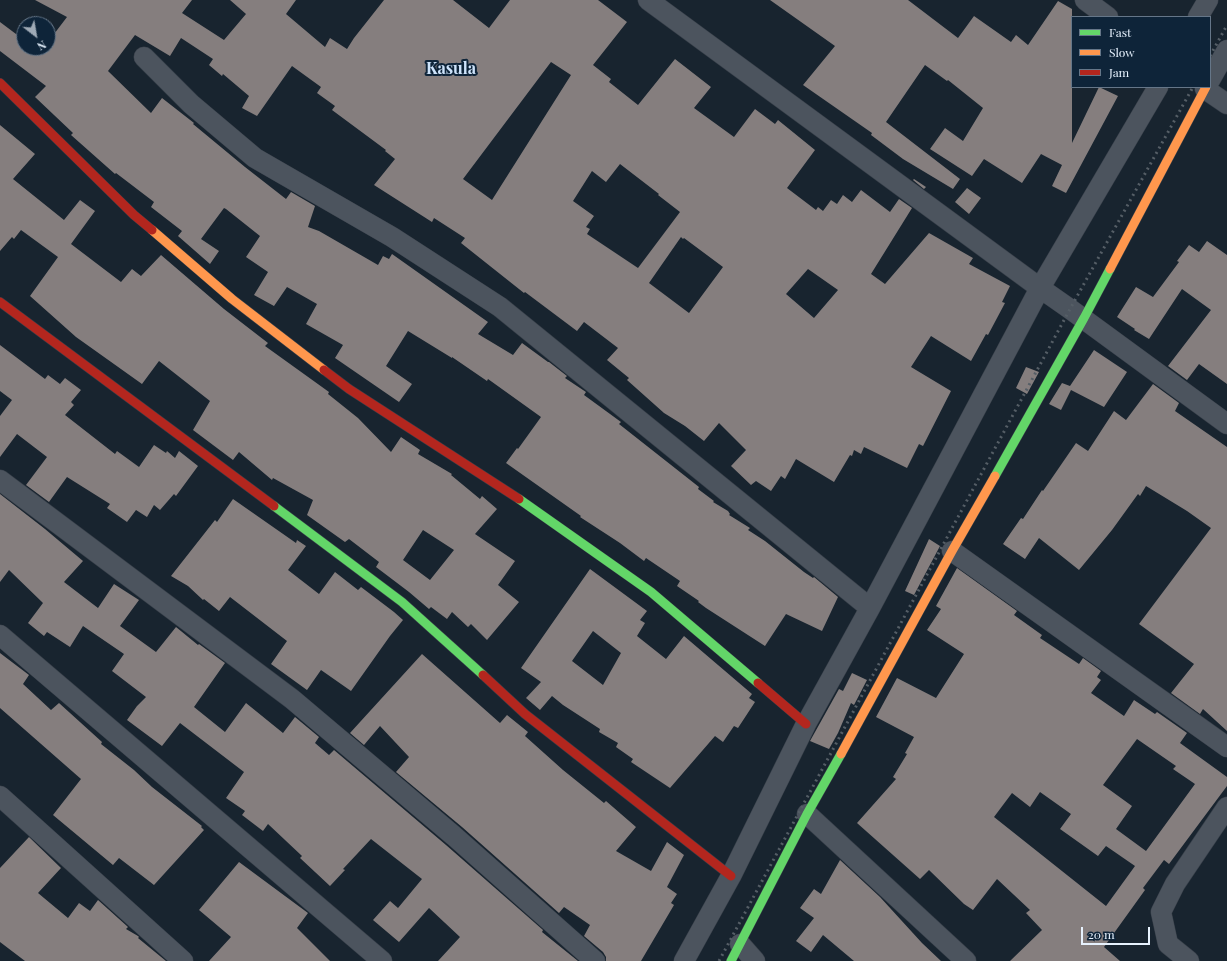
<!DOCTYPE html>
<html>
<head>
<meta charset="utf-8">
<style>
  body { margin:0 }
  #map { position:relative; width:1227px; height:961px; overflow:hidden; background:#18242f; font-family:"Playfair Display",serif }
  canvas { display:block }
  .legend { position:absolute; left:1071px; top:16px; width:140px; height:72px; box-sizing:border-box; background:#0e2439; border:1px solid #657688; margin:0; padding:5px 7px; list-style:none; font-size:12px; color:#e7f2fe }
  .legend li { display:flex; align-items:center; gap:8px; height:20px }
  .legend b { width:20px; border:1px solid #657688 }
  .north { position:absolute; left:16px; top:16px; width:40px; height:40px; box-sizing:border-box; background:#0e2439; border:1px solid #657688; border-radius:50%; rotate:149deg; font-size:11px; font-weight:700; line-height:16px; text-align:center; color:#e7f2fe }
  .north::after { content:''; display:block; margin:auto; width:14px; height:18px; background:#9faab6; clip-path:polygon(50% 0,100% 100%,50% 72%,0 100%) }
  .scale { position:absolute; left:1081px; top:927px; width:69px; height:18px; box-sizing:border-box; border:2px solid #e7f2fe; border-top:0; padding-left:5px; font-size:12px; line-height:14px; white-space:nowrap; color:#e7f2fe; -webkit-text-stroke:3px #0e2439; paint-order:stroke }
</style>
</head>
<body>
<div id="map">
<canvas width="1227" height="961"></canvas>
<ul class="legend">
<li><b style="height:5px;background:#63d668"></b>Fast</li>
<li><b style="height:5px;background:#ff974d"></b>Slow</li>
<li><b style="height:5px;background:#b3261e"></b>Jam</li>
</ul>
<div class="north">N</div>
<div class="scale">20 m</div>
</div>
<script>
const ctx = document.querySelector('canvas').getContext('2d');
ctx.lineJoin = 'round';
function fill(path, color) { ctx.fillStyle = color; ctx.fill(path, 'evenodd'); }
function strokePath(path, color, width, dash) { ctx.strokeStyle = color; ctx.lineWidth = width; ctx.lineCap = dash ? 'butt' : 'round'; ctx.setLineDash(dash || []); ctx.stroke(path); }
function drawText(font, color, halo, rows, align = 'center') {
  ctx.font = font + ' "Playfair Display",serif'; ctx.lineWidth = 4; ctx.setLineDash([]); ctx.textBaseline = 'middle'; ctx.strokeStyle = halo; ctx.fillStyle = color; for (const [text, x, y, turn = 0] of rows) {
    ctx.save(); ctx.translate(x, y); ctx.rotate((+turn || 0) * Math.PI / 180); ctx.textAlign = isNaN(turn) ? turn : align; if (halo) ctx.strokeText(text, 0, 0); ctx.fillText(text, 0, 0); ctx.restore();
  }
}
const building = new Path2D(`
  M 35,0 L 192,0 L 182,13 L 224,40 L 246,14 L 230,0 L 296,0 L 286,14 L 325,47 L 330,38 L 347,49 L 354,38 L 384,0 L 453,0 L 489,28 L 510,0 L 598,0 L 627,22 L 593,65 L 611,79 L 609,82 L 638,105 L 675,59 L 711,87 L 694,108 L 734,137 L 755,109 L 775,124 L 778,120 L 815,150 L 787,188 L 816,210 L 818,207 L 823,211 L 831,200 L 837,204 L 843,195 L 852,202 L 861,190 L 890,212 L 899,199 L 912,208 L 871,274 L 885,284 L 929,233 L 973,258 L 969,264 L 1010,286 L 1002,302 L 1005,303 L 988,335 L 986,334 L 971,361 L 931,336 L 911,367 L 951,391 L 923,446 L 919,444 L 907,468 L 864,447 L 861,454 L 854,450 L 852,456 L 850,455 L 834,482 L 796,459 L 785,479 L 781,476 L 771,491 L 756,481 L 751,485 L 731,466 L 746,450 L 719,423 L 704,441 L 685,426 L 664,413 L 627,380 L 629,378 L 607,360 L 618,348 L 584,322 L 577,331 L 525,292 L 524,293 L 461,243 L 465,238 L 434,218 L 432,222 L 374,185 L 395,159 L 385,151 L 386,150 L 332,110 L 335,106 L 317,93 L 321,87 L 292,66 L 257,116 L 242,108 L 249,96 L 223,74 L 222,76 L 209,65 L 213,59 L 181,38 L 170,56 L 135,35 L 108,71 L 151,113 L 162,98 L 194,123 L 193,124 L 245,167 L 286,199 L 291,192 L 315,206 L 308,227 L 319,231 L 378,265 L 383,256 L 389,259 L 392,254 L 488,322 L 478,334 L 513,355 L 522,343 L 548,362 L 549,362 L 567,376 L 565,378 L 586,392 L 584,395 L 621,422 L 619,424 L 699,487 L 698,489 L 714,501 L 713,502 L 728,511 L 730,514 L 729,515 L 750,528 L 748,530 L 765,541 L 804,572 L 813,578 L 814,577 L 838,597 L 822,631 L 786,614 L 765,646 L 706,608 L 698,602 L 699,601 L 677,586 L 680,581 L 646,558 L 644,561 L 620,543 L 580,517 L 581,516 L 506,463 L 517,448 L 518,449 L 541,417 L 488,379 L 487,381 L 452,357 L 452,358 L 408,331 L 386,366 L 412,384 L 399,402 L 335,358 L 343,345 L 306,324 L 317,304 L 287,287 L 274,306 L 254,295 L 268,272 L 246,257 L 260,236 L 226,209 L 224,208 L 201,239 L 219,251 L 210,264 L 178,236 L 182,231 L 151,207 L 154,202 L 116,173 L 115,174 L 71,135 L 73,133 L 35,97 L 46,86 L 0,51 L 0,22 L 24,40 L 24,48 L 35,48 L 40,52 L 43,48 L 48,48 L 48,42 L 67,17 ZM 551,62 L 571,75 L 492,200 L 463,179 ZM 620,164 L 659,194 L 658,195 L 680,212 L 638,268 L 587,234 L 590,229 L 586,227 L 594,216 L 573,201 L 592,171 L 606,182 ZM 681,237 L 683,239 L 684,238 L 723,267 L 689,313 L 649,283 ZM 808,269 L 838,290 L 814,318 L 786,294 Z
  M 770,0 L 908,0 L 958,38 L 974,16 L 1011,42 L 1016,35 L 1028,45 L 1058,1 L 1072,9 L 1072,143 L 1099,87 L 1118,96 L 1066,193 L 1052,186 L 1062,165 L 1041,154 L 1022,183 L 984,159 L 972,176 L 930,149 L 945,128 L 963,141 L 983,108 L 948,80 L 947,81 L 925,65 L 886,122 L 960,179 L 953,189 L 903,159 L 871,135 L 872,133 L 803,85 L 835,46 Z
  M 0,125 L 35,154 L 13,179 L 64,220 L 80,200 L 95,211 L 71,244 L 121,282 L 132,269 L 141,276 L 161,255 L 224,309 L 268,343 L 265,346 L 329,392 L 328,394 L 358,418 L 391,452 L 401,437 L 420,450 L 418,454 L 452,474 L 451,475 L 480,499 L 482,496 L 497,509 L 475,534 L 515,561 L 498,585 L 519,602 L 487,640 L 471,624 L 468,627 L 452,612 L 447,619 L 431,607 L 429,609 L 409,592 L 376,567 L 379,562 L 349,539 L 345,542 L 307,515 L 313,500 L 273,478 L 272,480 L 239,452 L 233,460 L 193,430 L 210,401 L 159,361 L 142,384 L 76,337 L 30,296 L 58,257 L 21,230 L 14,239 L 12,237 L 0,251 ZM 423,530 L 454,550 L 430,580 L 403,560 Z
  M 914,179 L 926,187 L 924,189 L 913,180 Z
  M 967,188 L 981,198 L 969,214 L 955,202 Z
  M 1207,241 L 1227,255 L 1227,384 L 1199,364 L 1187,380 L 1168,366 L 1211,310 L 1182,289 L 1149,339 L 1134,330 L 1135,329 L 1117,317 L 1136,287 L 1153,297 L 1179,262 L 1177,261 L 1189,245 L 1199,252 Z
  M 0,345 L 45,379 L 48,375 L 60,384 L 65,378 L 81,390 L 71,402 L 74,405 L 65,415 L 115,454 L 117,451 L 139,467 L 154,445 L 166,453 L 167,451 L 175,458 L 179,451 L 198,466 L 176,496 L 174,494 L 160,510 L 154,505 L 147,517 L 136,510 L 127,522 L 107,508 L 110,504 L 67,477 L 49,502 L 26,485 L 47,457 L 17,434 L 0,457 L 0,416 L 12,400 L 0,391 Z
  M 1094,350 L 1127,372 L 1104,407 L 1071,390 L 1061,410 L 1049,404 L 1062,383 L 1070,386 Z
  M 1026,367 L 1039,372 L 1027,394 L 1016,388 Z
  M 1153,384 L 1179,403 L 1175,411 L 1227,447 L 1227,731 L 1203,709 L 1200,714 L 1171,693 L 1194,664 L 1139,624 L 1211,528 L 1187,511 L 1146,486 L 1140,496 L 1138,494 L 1112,530 L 1079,570 L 1039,538 L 1025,559 L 1003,544 L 1021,518 L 1023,519 L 1042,490 L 1043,491 L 1076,443 L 1088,451 L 1114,411 L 1126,420 Z
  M 0,494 L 45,529 L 83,561 L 64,582 L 98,608 L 114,584 L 139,600 L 120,626 L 156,652 L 176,627 L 198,645 L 199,644 L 225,663 L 194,707 L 225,732 L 246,703 L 283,733 L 295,717 L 319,737 L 315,743 L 329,755 L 334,750 L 446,845 L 543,930 L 542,932 L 578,961 L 438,961 L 460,937 L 429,908 L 399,942 L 373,920 L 390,901 L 398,908 L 422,879 L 371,839 L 343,869 L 345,870 L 330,886 L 300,858 L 302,856 L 268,824 L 263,831 L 242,815 L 245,811 L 226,798 L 244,772 L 180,723 L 162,746 L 127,720 L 137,706 L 146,697 L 112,671 L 124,654 L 83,626 L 70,647 L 47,632 L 44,636 L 28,623 L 43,603 L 9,570 L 0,582 Z
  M 233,499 L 296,543 L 297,540 L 306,546 L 288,570 L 319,594 L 335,572 L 358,590 L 361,587 L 394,612 L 403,620 L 390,636 L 351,691 L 321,670 L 307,690 L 271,664 L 287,641 L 230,597 L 219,611 L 204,599 L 203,600 L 188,586 L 171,576 L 215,520 L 217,522 Z
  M 929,539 L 940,546 L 914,595 L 905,591 Z
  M 957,568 L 1017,611 L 1014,615 L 1042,635 L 1040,638 L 1079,664 L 1083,658 L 1101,671 L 1097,677 L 1101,680 L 1091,693 L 1124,716 L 1134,700 L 1155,714 L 1157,712 L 1187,733 L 1180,743 L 1227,777 L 1227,786 L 1169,864 L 1164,860 L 1143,888 L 1145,890 L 1104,947 L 1120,961 L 1010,961 L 1042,930 L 1026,913 L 1030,910 L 997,879 L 973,910 L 964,904 L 929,870 L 920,879 L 857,823 L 896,779 L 893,777 L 907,754 L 905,753 L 914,737 L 876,717 L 897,678 L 936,698 L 964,654 L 927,630 L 941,609 L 936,606 ZM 1137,739 L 1176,766 L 1173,769 L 1195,784 L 1146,851 L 1116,829 L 1132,806 L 1103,785 ZM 1040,792 L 1071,814 L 1060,829 L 1098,856 L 1106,846 L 1135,866 L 1106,906 L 994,817 L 1012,793 L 1030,807 Z
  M 590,569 L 647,611 L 640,620 L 645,623 L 637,636 L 666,659 L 684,636 L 752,694 L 749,698 L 755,702 L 738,728 L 734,726 L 723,742 L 715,736 L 670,788 L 631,762 L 633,759 L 616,747 L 618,743 L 599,732 L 600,729 L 563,705 L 552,696 L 540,710 L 526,698 L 541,682 L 521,668 ZM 593,631 L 621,653 L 603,685 L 572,661 Z
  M 0,653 L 29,675 L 23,684 L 51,710 L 59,703 L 102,742 L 101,744 L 134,770 L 152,787 L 202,826 L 201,827 L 204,830 L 154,885 L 119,858 L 113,865 L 53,815 L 81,779 L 0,708 Z
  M 422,654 L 500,723 L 507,715 L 528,732 L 525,736 L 563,770 L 604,803 L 606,801 L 636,827 L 616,851 L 651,871 L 667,842 L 684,855 L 667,887 L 677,894 L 671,903 L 674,905 L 641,961 L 606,961 L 606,957 L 603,952 L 584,936 L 590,925 L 564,907 L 559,913 L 462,827 L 396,772 L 409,757 L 380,726 L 364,745 L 350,733 Z
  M 852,673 L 867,680 L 854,705 L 851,703 L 838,733 L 829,749 L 810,741 L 839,689 L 843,691 Z
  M 29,837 L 61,868 L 38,893 L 68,918 L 79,903 L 90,911 L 98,900 L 128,927 L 126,929 L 138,936 L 139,937 L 138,938 L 166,961 L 25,961 L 0,942 L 0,868 Z
  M 840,860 L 880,897 L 922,943 L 941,961 L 854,961 L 823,935 L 811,952 L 796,941 L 814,918 L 800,908 L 814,889 L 821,894 Z
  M 239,862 L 308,913 L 297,928 L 330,961 L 209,961 L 231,937 L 199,910 Z`);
const street = new Path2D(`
  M 648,0 L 1040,288 L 1070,309 L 1227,424
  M 1085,0 L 1108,17
  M 1198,17 L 1208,0
  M 144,57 L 191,104 L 255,158 L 392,237 L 500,307 L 870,608
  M 1210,80 L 1227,50
  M 1205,89 L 1227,104
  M 0,480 L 292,699 L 454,836 L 595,961
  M 952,551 L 1227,747
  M 0,635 L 382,961
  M 0,796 L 183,961
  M 807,814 L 966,961
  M 740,944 L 755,961
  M 684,961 L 731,876 L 806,724 L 870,608 L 1040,288 L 1158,87
  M 1189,961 L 1168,944 L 1161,912 L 1175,884 L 1227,807`);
const fast = new Path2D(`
  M 995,476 L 1084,318 L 1110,269
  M 519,499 L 651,592 L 758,683
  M 274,506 L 402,602 L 483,675
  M 731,961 L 807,814 L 841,754`);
const slow = new Path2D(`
  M 152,230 L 232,299 L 324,370
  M 1110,269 L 1206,87
  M 841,754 L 952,551 L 995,476`);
const jam = new Path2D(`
  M 0,83 L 134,215 L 152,230
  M 0,302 L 274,506
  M 324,370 L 349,389 L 519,499
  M 483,675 L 525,714 L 731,876
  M 758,683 L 806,724`);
const rail = new Path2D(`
  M 1210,56 L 1227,25
  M 719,961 L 1070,309 L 1193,87`);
const districtNames = [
  ["Kasula",451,69]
];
fill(building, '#857e7e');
strokePath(street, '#373f49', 21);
strokePath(fast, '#373f49', 10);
strokePath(slow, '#373f49', 10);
strokePath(jam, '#373f49', 10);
strokePath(street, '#4c545e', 20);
strokePath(fast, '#63d668', 9);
strokePath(slow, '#ff974d', 9);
strokePath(jam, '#b3261e', 9);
strokePath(rail, '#555e66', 3, [2, 4]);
drawText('bold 16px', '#cee4fb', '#0e2439', districtNames);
</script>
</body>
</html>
